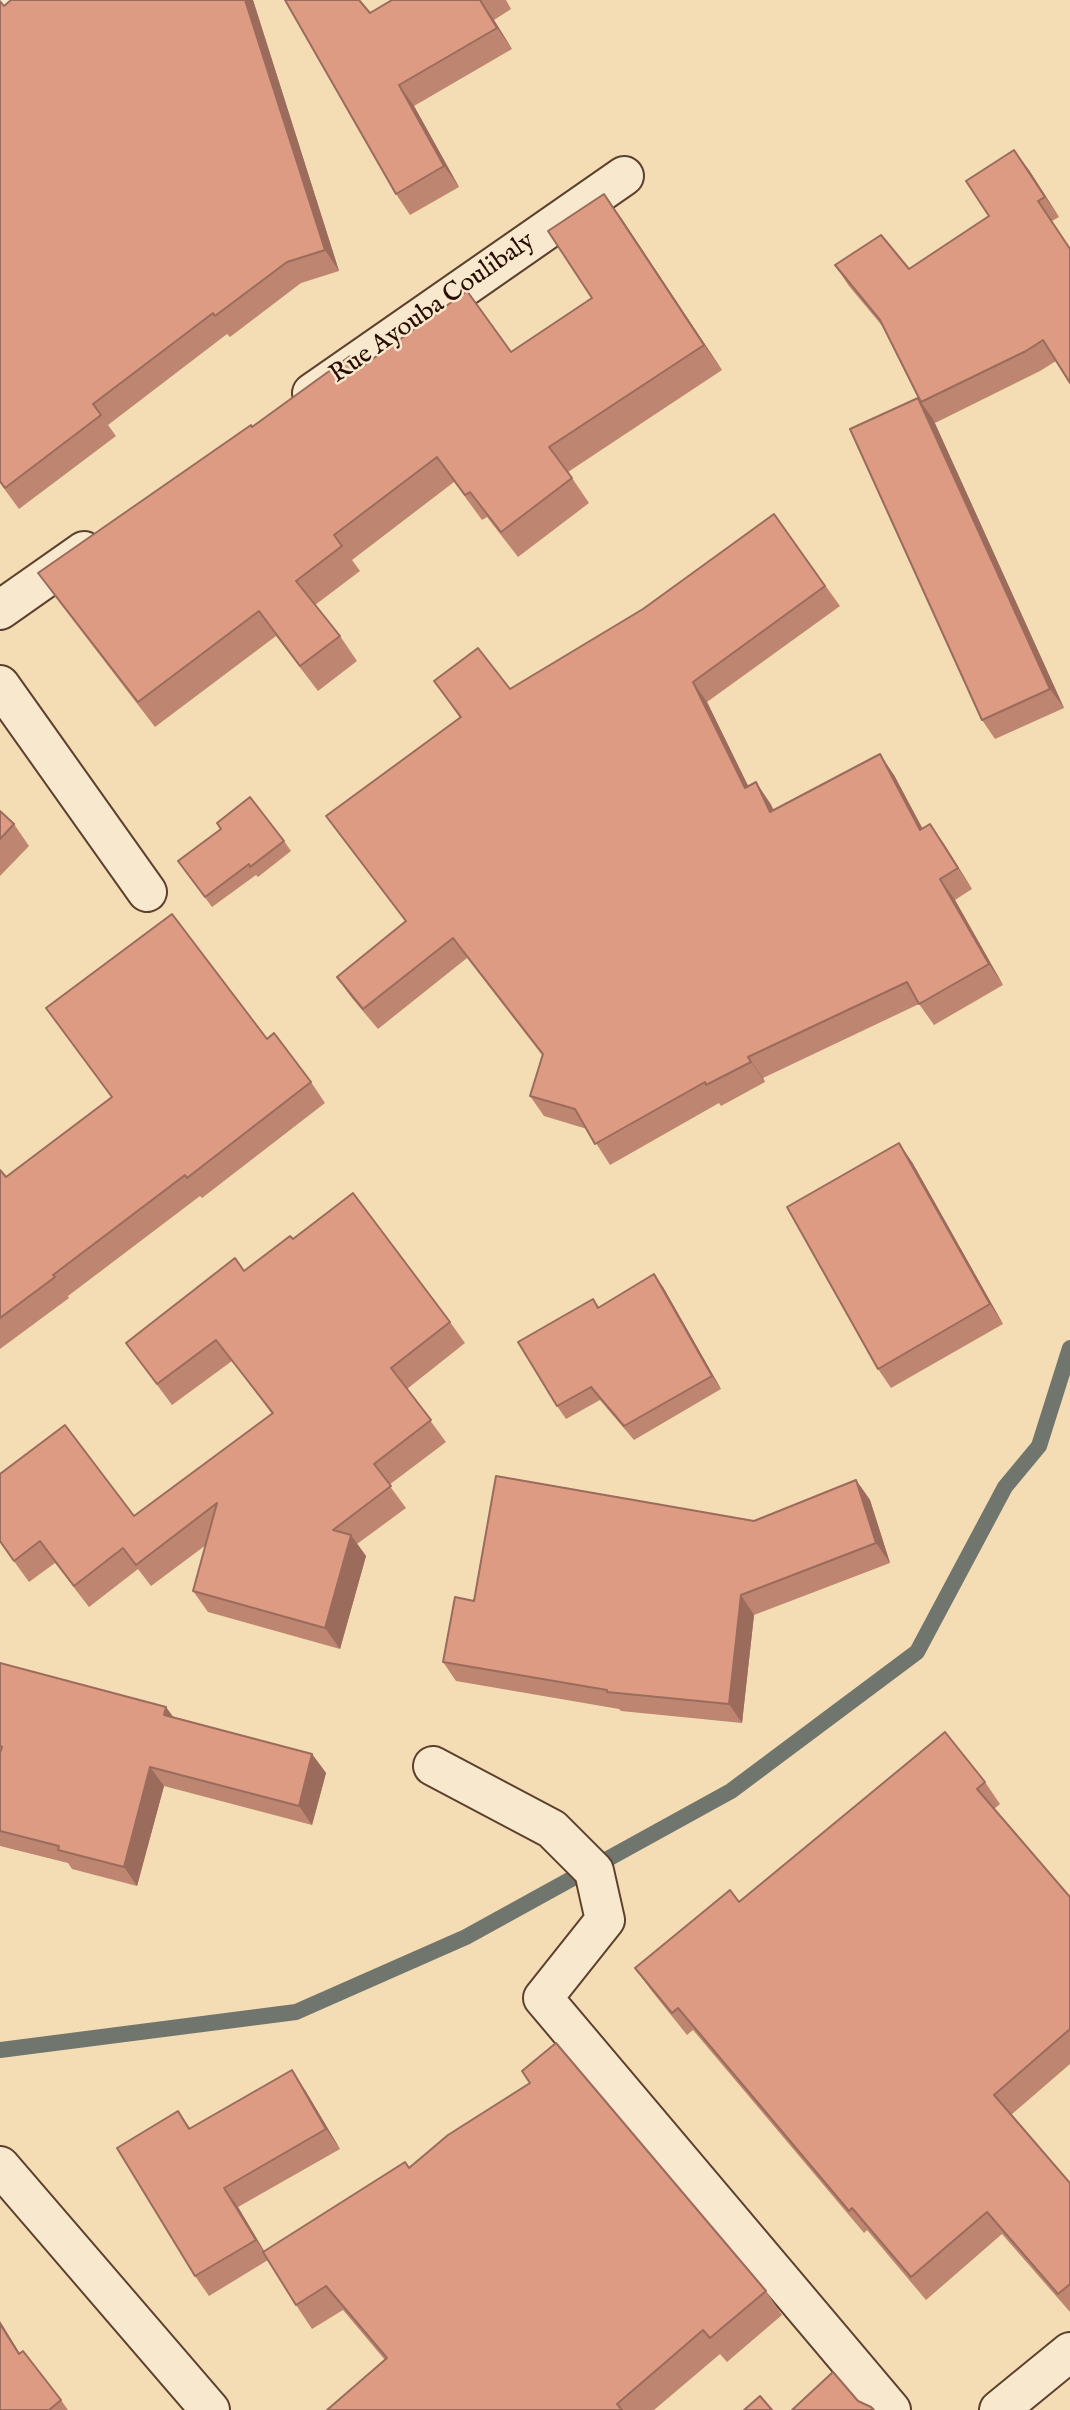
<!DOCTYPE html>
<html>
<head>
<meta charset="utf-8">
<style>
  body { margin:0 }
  canvas { display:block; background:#f4dcb4 }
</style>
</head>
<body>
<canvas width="1070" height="2410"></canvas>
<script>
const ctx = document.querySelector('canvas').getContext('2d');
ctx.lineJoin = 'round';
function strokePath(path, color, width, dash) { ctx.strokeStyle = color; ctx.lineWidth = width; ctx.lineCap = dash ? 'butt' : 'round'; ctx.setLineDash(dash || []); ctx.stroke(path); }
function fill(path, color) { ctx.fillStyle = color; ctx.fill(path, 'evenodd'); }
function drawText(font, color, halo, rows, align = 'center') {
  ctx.font = font + ' "IM FELL English",serif'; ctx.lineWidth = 5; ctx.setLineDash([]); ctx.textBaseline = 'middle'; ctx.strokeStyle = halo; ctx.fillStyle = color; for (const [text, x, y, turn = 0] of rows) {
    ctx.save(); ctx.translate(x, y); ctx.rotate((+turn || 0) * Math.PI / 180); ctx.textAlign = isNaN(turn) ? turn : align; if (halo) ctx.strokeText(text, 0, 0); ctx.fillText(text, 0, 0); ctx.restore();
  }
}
const stream = new Path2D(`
  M 0,2050 L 296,2012 L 466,1937 L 731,1791 L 917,1652 L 1005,1487 L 1039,1446 L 1070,1348`);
const street = new Path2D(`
  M 0,2 L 4,0
  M 312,393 L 624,176
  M 0,610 L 84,551
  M 0,685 L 147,892
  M 433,1766 L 552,1829 L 594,1871 L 605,1920 L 543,1998 L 891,2410
  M 0,2166 L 210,2410
  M 999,2410 L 1070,2352`);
const wall = new Path2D(`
  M 253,0 L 339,271 L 301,283 L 230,337 L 227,334 L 108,425 L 116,436 L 19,509 L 0,483 L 0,1 L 4,6 Z
  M 392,0 L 506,0 L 511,9 L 494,20 L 512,49 L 414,106 L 459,187 L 410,215 L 396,194 L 370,13 Z
  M 1029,170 L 1059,217 L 1052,221 L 1070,248 L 1070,383 L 1056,361 L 1040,371 L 935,423 L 933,419 L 1064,708 L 995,739 L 982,720 L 918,398 L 884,328 L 849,286 L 835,265 L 909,269 L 989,216 Z
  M 604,194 L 722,370 L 568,472 L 589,503 L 518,557 L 487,517 L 482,520 L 454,482 L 352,560 L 360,571 L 315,605 L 340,636 L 357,661 L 318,691 L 276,636 L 155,727 L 56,598 L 38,573 L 252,427 L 360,368 L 511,352 L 592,298 Z
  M 774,514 L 840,606 L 707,702 L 748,786 L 770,803 L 774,810 L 894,775 L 923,829 L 944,844 L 972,889 L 955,900 L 1003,985 L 934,1025 L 919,1004 L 763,1078 L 765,1082 L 721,1106 L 719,1103 L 610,1165 L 587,1129 L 544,1116 L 530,1096 L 542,1055 L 467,958 L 378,1029 L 351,997 L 337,977 L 406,922 L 326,816 L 460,718 L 434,681 L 510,689 L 643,609 Z
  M 0,811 L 14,824 L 29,846 L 0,876 Z
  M 284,841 L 291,851 L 258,877 L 256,875 L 212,907 L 178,861 Z
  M 46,1008 L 267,1039 L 311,1082 L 325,1103 L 202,1198 L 200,1196 L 68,1296 L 69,1298 L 0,1349 L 0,1170 L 6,1177 L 112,1097 Z
  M 912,1162 L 1003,1324 L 891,1388 L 878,1369 Z
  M 293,1239 L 450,1322 L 465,1343 L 407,1389 L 446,1442 L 389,1485 L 406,1508 L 357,1544 L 366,1556 L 340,1649 L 208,1612 L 193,1591 L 206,1545 L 151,1586 L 138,1569 L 89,1607 L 55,1563 L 29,1582 L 0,1542 L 0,1474 L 134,1516 L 272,1414 L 232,1361 L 172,1405 L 126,1343 L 244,1271 Z
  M 663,1287 L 721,1389 L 634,1440 L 600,1400 L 566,1419 L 557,1406 L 593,1299 L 599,1307 Z
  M 856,1480 L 870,1500 L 890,1563 L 754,1615 L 742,1723 L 621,1711 L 619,1709 L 456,1681 L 443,1662 L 474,1601 L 754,1521 Z
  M 0,1663 L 174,1717 L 312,1754 L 326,1773 L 312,1825 L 164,1786 L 137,1886 L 72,1869 L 68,1863 L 0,1846 Z
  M 985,1782 L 1000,1804 L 994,1809 L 1070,1897 L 1070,2064 L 1011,2115 L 1070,2183 L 1070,2312 L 1002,2234 L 926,2300 L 867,2230 L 864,2233 L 693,2030 L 687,2035 L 651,1990 L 635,1968 L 739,1902 Z
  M 305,2090 L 340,2149 L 238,2207 L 264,2251 L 410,2168 L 766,2291 L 782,2315 L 727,2362 L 720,2354 L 654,2410 L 327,2410 L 385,2360 L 343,2310 L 312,2329 L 296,2305 L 268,2260 L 209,2296 L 195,2276 L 178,2111 L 190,2128 Z
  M 20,2353 L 61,2400 L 68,2410 L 0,2410 Z`);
const shadedWall = new Path2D(`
  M 245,0 L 253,0 L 339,271 L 325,250 Z
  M 480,0 L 494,20 L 512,49 L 497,28 Z
  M 399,85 L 414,106 L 459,187 L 444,166 Z
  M 1014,150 L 1029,170 L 1059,217 L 1045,197 Z
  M 604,194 L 622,219 L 722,370 L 704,345 Z
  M 918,398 L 933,419 L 1064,708 L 1050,689 Z
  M 693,682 L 707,702 L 759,808 L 745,788 Z
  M 880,754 L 894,775 L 934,851 L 920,830 Z
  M 756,782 L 770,803 L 784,833 L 770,812 Z
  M 930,824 L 944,844 L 972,889 L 958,868 Z
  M 940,879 L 955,900 L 1003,985 L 989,964 Z
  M 748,1057 L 763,1078 L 765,1082 L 751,1062 Z
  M 899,1143 L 912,1162 L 1003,1324 L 990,1304 Z
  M 654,1274 L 663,1287 L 721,1389 L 712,1376 Z
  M 856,1480 L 870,1500 L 890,1563 L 876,1543 Z
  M 351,1535 L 366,1556 L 340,1649 L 325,1628 Z
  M 741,1595 L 754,1615 L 742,1723 L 729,1704 Z
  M 166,1707 L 180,1726 L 164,1715 Z
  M 312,1754 L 326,1773 L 312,1825 L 299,1806 Z
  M 150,1767 L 164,1786 L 137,1886 L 124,1867 Z
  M 292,2070 L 305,2090 L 340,2149 L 326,2129 Z
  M 224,2188 L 238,2207 L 269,2259 L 256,2240 Z
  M 0,2321 L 33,2375 L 0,2324 Z`);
const building = new Path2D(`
  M 11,0 L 245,0 L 325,250 L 287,262 L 215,316 L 213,313 L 93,404 L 101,415 L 5,488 L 0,481 L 0,1 L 4,6 Z
  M 285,0 L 359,0 L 370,13 L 392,0 L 480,0 L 497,28 L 399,85 L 444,166 L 396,194 Z
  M 1014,150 L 1045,197 L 1038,201 L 1070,249 L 1070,383 L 1043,340 L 1026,351 L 921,402 L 880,320 L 835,265 L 881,235 L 909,269 L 989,216 L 966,181 Z
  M 604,194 L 704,345 L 549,447 L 572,478 L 501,532 L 470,492 L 465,495 L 437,457 L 334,535 L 342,546 L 296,581 L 340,636 L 300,666 L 259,611 L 138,702 L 38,573 L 251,425 L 252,427 L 350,356 L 360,368 L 467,291 L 511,352 L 592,298 L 548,231 Z
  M 918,398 L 1050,689 L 982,720 L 850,429 Z
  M 774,514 L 825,586 L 693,682 L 745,788 L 756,782 L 770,812 L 880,754 L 920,830 L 930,824 L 958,868 L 940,879 L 989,964 L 919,1004 L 907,982 L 748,1057 L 751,1062 L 706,1085 L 705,1082 L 595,1144 L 575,1109 L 530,1096 L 543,1054 L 453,938 L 363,1009 L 337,977 L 406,921 L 326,816 L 461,717 L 434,681 L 478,648 L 510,689 L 643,609 Z
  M 250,797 L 284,841 L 250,867 L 249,864 L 205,897 L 178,861 L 221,829 L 217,823 Z
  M 0,811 L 14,824 L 0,839 Z
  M 172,914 L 267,1039 L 274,1033 L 311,1082 L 187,1178 L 185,1175 L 53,1275 L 55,1277 L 0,1318 L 0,1170 L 6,1177 L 112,1097 L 46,1008 Z
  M 899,1143 L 990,1304 L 878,1369 L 787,1207 Z
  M 353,1193 L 450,1322 L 391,1368 L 431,1420 L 374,1464 L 391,1486 L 333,1530 L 351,1535 L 325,1628 L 193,1591 L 217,1503 L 136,1565 L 123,1548 L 74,1586 L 40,1541 L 14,1561 L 0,1541 L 0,1474 L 65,1425 L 134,1516 L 273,1413 L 216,1340 L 157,1384 L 126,1343 L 235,1258 L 244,1271 L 290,1236 L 293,1239 Z
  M 654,1274 L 712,1376 L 624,1426 L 591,1387 L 557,1406 L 518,1342 L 593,1299 L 598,1308 Z
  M 496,1476 L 754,1521 L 856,1480 L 876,1543 L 741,1595 L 729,1704 L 607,1692 L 607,1690 L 443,1662 L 455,1597 L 474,1601 Z
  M 0,1663 L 166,1707 L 164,1715 L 312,1754 L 299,1806 L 150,1767 L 124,1867 L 58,1850 L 59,1846 L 0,1831 L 0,1753 L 2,1747 L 0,1746 Z
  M 945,1732 L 985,1782 L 977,1789 L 1070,1897 L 1070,2029 L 994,2095 L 1070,2183 L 1070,2284 L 1058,2294 L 987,2212 L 911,2277 L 852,2208 L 849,2211 L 678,2008 L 672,2013 L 635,1968 L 730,1890 L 739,1902 Z
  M 556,2043 L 766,2291 L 710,2338 L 703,2330 L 617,2404 L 622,2410 L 327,2410 L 387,2358 L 326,2286 L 296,2305 L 263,2252 L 405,2162 L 409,2168 L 448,2135 L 530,2083 L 522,2071 Z
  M 292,2070 L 326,2129 L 224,2188 L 256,2240 L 195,2276 L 117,2148 L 178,2111 L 189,2129 Z
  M 0,2324 L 19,2354 L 23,2351 L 61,2400 L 49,2410 L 0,2410 Z
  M 833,2372 L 858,2401 L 871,2407 L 874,2410 L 792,2410 Z
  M 760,2396 L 772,2410 L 744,2410 Z`);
const streetNames = [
  ["Rue Ayouba Coulibaly",433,309,-35]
];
strokePath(stream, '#70756d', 16);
strokePath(street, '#5c412e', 42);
strokePath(street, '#f8e8ce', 38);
fill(wall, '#be8571');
fill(shadedWall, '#9b6c5c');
fill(building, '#dd9b83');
strokePath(building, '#9b6c5c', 2);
drawText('26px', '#2a0d02', '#f8e8ce', streetNames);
</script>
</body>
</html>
